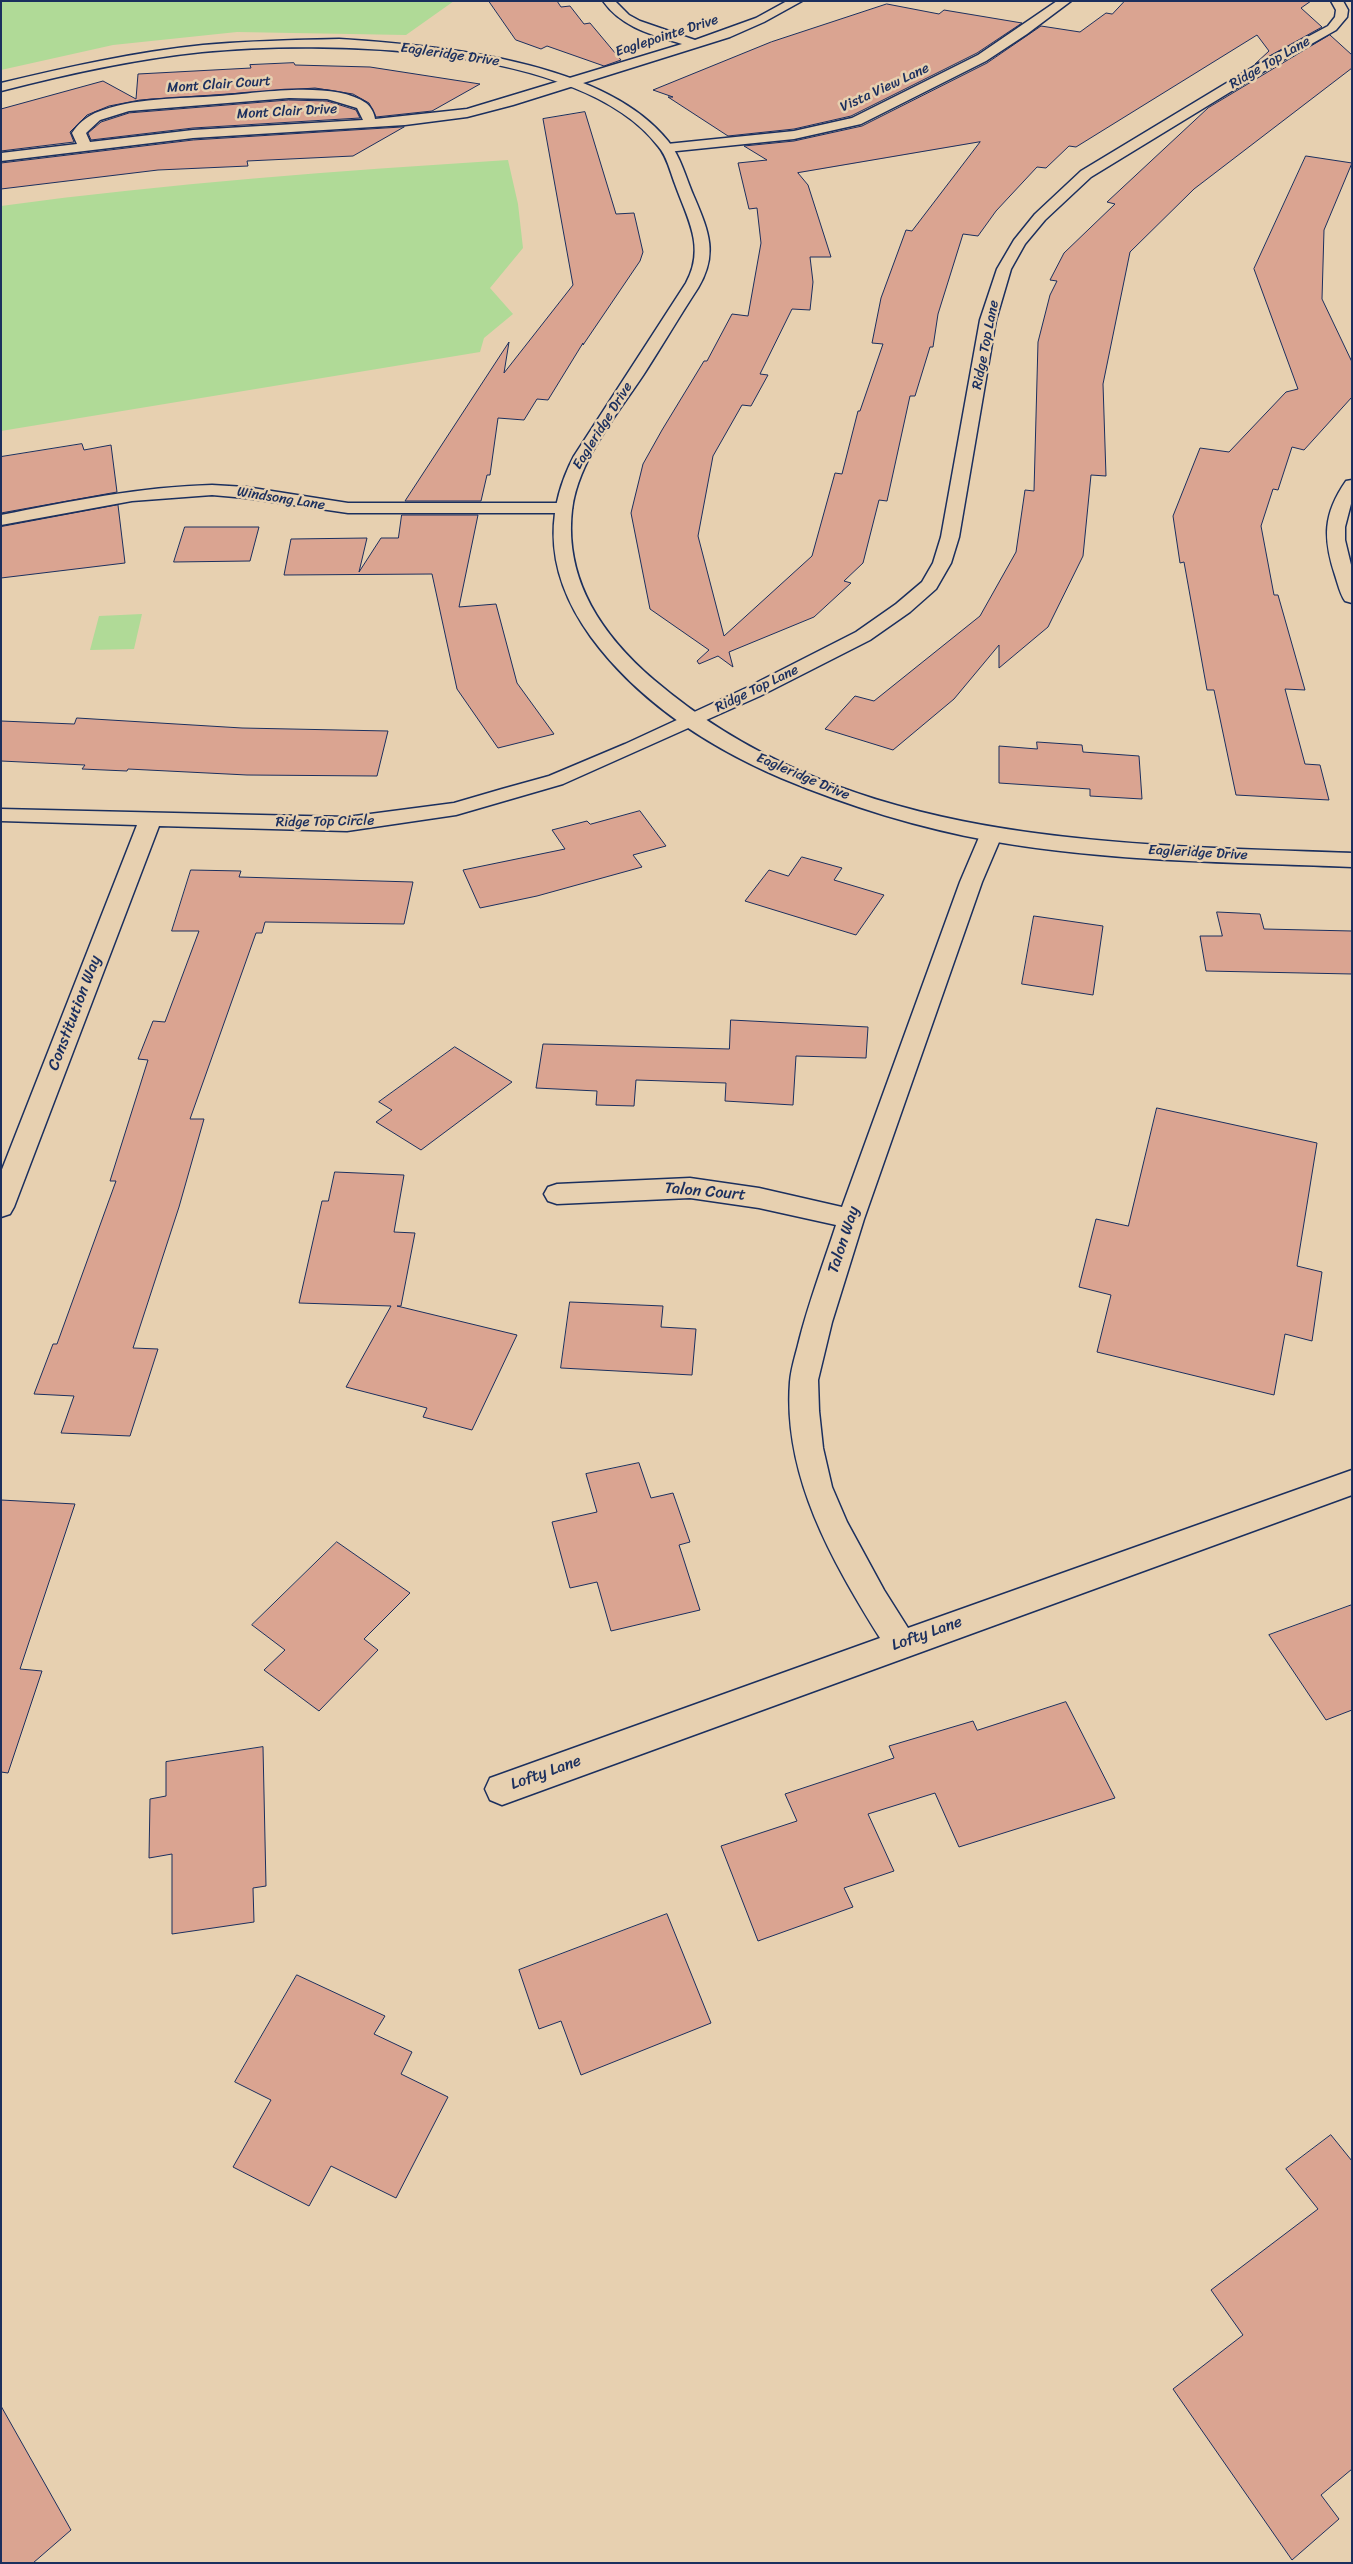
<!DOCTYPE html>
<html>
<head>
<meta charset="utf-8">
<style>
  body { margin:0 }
  #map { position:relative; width:1353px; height:2564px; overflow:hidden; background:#e7d0b0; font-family:Sriracha,sans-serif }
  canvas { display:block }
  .frame { position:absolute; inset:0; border:2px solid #1b2f5e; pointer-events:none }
</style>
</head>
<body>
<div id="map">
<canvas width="1353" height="2564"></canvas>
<div class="frame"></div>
</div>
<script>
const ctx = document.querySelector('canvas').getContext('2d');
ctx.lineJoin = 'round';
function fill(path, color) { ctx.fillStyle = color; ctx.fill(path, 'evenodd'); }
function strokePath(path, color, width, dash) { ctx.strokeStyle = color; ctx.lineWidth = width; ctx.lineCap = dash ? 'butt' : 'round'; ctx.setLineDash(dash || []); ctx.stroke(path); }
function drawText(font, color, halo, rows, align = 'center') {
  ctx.font = font + ' Sriracha,sans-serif'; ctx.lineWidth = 5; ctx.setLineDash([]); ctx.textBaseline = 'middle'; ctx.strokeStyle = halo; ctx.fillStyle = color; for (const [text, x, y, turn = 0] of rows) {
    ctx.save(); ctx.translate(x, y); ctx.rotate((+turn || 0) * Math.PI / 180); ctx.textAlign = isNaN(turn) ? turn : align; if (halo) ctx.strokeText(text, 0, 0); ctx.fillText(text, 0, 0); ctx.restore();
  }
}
const green = new Path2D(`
  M 1,1 L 454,1 L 406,35 L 237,32 L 113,45 L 1,70 Z
  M 508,160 L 518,204 L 523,248 L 490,288 L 513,314 L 484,338 L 480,352 L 1,431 L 1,206 C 169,183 338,171 508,160 Z
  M 142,614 L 134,649 L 90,650 L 99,616 Z`);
const building = new Path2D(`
  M 489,1 L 557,1 L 561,7 L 570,6 L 584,24 L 590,23 L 621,60 L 604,66 L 547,46 L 541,49 L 516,40 Z
  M 1125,1 L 1311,1 L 1301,8 L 1322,27 L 1255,64 L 1269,51 L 1257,35 L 1076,147 L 1069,146 L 1046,168 L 1037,167 L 996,211 L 978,236 L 963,234 L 938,314 L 933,347 L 930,347 L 915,396 L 910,396 L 887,501 L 879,500 L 863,563 L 844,581 L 851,583 L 814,617 L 729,652 L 733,667 L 718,656 L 699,664 L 697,661 L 709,650 L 650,609 L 631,513 L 643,464 L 662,430 L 704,361 L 707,361 L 732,314 L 748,316 L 761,243 L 757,208 L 749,209 L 738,163 L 767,160 L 744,146 L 794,141 L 862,126 L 987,63 L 1041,26 L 1080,32 L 1106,13 L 1112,14 ZM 980,142 L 912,231 L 906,230 L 881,298 L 872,343 L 883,344 L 860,411 L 858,411 L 842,474 L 835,473 L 812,556 L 724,636 L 698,536 L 713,456 L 742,405 L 751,406 L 768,375 L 760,374 L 792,309 L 810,310 L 813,282 L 810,257 L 831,257 L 808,185 L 798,173 Z
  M 887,4 L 939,14 L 944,10 L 1022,23 L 977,53 L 851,116 L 794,129 L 728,136 L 668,97 L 673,97 L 653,90 L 771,42 Z
  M 1330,35 L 1352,55 L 1352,68 L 1194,189 L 1130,252 L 1103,384 L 1106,476 L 1091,475 L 1083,556 L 1048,627 L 999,668 L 999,645 L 954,699 L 893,750 L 825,729 L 855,696 L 874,701 L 980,616 L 1016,552 L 1025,490 L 1034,491 L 1038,342 L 1050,295 L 1057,281 L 1050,280 L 1064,253 L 1115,204 L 1107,202 L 1208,108 Z
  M 294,63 L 295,65 L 370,67 L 480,84 L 432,111 L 376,117 L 369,103 L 353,94 L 315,88 L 140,100 L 109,106 L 87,115 L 70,132 L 74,142 L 1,151 L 1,109 L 103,81 L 136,99 L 138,74 L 251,68 L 250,65 Z
  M 289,100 L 327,101 L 356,110 L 360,118 L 193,128 L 91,140 L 88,133 L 101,122 L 129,113 Z
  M 585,112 L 616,214 L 634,213 L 643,252 L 640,261 L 583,345 L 583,343 L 548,400 L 537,399 L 524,420 L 498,418 L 490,475 L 487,475 L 481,501 L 405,501 L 509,342 L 504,373 L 573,285 L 543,119 Z
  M 404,127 L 353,156 L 247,161 L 248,166 L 158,170 L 1,189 L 1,163 L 193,140 Z
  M 1306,156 L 1352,163 L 1324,230 L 1322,299 L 1352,362 L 1352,397 L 1304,450 L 1292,447 L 1278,490 L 1273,489 L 1261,526 L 1274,595 L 1278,595 L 1305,690 L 1285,689 L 1305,764 L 1320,765 L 1329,800 L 1236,795 L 1214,690 L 1207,690 L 1184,562 L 1180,563 L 1173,516 L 1200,448 L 1229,452 L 1286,392 L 1298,389 L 1254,269 Z
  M 82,444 L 84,450 L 111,445 L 117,492 L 1,513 L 1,457 Z
  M 118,505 L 125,563 L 1,578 L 1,527 Z
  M 402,515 L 478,515 L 459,607 L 496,604 L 517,683 L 554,734 L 498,748 L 457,689 L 432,574 L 284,575 L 291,539 L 367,538 L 359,572 L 381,538 L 398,538 Z
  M 185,527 L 259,527 L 250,561 L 174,562 Z
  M 77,718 L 242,728 L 388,731 L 377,776 L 247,775 L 128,769 L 127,771 L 82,769 L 85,765 L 1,761 L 1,721 L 74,724 Z
  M 1037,742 L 1082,745 L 1083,752 L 1139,756 L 1142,799 L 1090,796 L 1090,789 L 999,783 L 999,746 L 1037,749 Z
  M 640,811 L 666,846 L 633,855 L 642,867 L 537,896 L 480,908 L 463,870 L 565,849 L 552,830 L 587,821 L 590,824 Z
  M 802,857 L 842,868 L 834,880 L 884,895 L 856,935 L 745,901 L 769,870 L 788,876 Z
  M 191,870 L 241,871 L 239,877 L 413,882 L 404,924 L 265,922 L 262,933 L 256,933 L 190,1119 L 204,1119 L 179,1207 L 133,1348 L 158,1349 L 130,1436 L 61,1433 L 74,1396 L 34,1394 L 53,1344 L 57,1344 L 116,1181 L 110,1181 L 148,1060 L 138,1059 L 153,1021 L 165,1022 L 199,931 L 172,931 Z
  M 1217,912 L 1260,914 L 1264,929 L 1352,931 L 1352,974 L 1206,971 L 1200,936 L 1222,936 Z
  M 1034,916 L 1103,926 L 1093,995 L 1022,984 Z
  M 731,1020 L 868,1027 L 866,1058 L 796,1056 L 793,1105 L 725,1101 L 726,1083 L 636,1080 L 634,1106 L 596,1105 L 597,1091 L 536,1088 L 543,1044 L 729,1049 Z
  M 455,1047 L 512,1082 L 421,1150 L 376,1122 L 392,1110 L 379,1102 Z
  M 1157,1108 L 1317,1143 L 1297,1266 L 1322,1272 L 1312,1341 L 1285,1334 L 1274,1395 L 1097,1352 L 1111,1295 L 1079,1287 L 1096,1219 L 1128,1226 Z
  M 335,1172 L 404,1175 L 394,1232 L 415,1233 L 401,1306 L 397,1306 L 517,1335 L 472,1430 L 423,1417 L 427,1408 L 346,1387 L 391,1306 L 299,1303 L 322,1201 L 328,1201 Z
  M 570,1302 L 663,1306 L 661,1327 L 696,1329 L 692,1375 L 561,1368 Z
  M 639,1463 L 651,1498 L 673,1493 L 690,1542 L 679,1545 L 700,1610 L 611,1631 L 597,1582 L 570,1588 L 552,1522 L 597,1512 L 586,1474 Z
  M 1,1500 L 75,1504 L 20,1669 L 42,1671 L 8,1773 L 1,1772 Z
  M 337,1542 L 410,1593 L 364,1639 L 378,1650 L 319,1711 L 264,1670 L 285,1650 L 252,1625 Z
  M 1352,1605 L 1352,1710 L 1326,1720 L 1269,1635 Z
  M 1066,1702 L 1115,1798 L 959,1847 L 935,1793 L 868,1814 L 894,1871 L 844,1888 L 853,1907 L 758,1941 L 721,1846 L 797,1821 L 785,1794 L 894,1758 L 889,1746 L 973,1721 L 977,1730 Z
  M 263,1747 L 266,1886 L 253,1888 L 254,1922 L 172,1934 L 172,1854 L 149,1858 L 150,1799 L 166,1796 L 166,1762 Z
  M 667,1914 L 711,2023 L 581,2075 L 561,2021 L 539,2029 L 519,1970 Z
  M 297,1975 L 385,2016 L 374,2034 L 412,2052 L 401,2074 L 448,2097 L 396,2198 L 331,2166 L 309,2206 L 233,2167 L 271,2100 L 235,2082 Z
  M 1331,2135 L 1352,2161 L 1352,2469 L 1321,2495 L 1339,2519 L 1292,2560 L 1173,2389 L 1243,2335 L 1211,2290 L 1318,2209 L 1286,2169 Z
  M 1,2406 L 71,2530 L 33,2563 L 1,2563 Z`);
const minor = new Path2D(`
  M 603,1 L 615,1 L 629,15 L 640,21 L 695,40 L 756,18 L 787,1 L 802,1 L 764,22 L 730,37 L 513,105 L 467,117 L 405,125 L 193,138 L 1,161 L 1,153 L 77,144 L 72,133 C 78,124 85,118 95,113 C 134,97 178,99 219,96 C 257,93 334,80 366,103 C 371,107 374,113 375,119 L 467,109 L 682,44 C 653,35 622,28 603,1 ZM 289,98 L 327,99 L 357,108 L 363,120 L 193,130 L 90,142 L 86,133 L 100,120 L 129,111 Z
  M 1057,1 L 1071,1 L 1027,34 L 986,61 L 861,124 L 794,139 L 667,152 L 660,148 L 667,144 L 794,131 L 852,118 L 978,55 Z
  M 1331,1 L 1343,1 L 1348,10 L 1347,17 L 1336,30 L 1276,64 L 1091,177 L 1045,220 L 1025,244 L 1011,269 L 996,320 L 959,537 L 951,563 L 936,589 L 910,612 L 870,640 L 760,696 L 563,784 L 456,815 L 347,831 L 159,826 L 14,1207 L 10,1214 L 1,1217 L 1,1172 L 137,825 L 1,821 L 1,809 L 347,817 L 454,803 L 502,789 L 549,776 L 625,744 L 746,688 L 856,632 L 896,604 L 922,582 L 933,563 L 941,537 L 980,320 L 997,269 L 1014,240 L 1035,214 L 1081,171 L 1268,58 L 1328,26 L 1335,17 L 1336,10 Z
  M 1352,480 L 1352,500 L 1345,527 L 1345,540 L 1352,569 L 1352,603 L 1345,601 C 1340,594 1338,584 1335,575 C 1323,538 1323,514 1346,481 Z
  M 212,485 L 246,487 L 348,503 L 563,503 L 569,504 L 572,508 L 569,512 L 563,513 L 348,513 L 246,498 L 212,495 L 132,501 L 1,525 L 1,515 C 71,501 140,487 212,485 Z
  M 991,828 L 999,830 L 1002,835 L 982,882 L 864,1219 L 832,1322 L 818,1380 L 819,1411 L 823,1448 L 832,1487 L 847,1522 L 884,1590 L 908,1628 L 1352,1470 L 1352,1495 L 502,1805 L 490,1800 L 485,1789 L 490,1778 L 880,1638 C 832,1561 783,1476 790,1382 C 791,1369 795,1357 798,1345 C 808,1304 823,1265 836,1225 L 759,1208 L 690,1198 L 557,1204 L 548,1201 L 544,1194 L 548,1187 L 557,1184 L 690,1178 L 759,1188 L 842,1207 L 960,882 L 980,835 L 983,830 Z`);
const major = new Path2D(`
  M 339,39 C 435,45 604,60 668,141 C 681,157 686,179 695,199 C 709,232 718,255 698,288 C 679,317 662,346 644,374 C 617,415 578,460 572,510 C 564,581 603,636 654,680 C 848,846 1111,844 1352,853 L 1352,867 C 1231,862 1110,862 991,841 C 919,828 848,806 781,778 C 709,747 638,701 591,637 C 549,579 541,519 574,456 L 686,283 C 706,247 687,218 675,184 C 670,171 667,156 658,146 C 579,43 320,40 202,52 C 134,59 67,74 1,91 L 1,83 C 68,67 134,52 203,45 C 248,41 293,40 339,39 Z`);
const farStreetnames = [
  ["Eaglepointe Drive",667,36,-18],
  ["Eagleridge Drive",450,55,8],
  ["Ridge Top Lane",1270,63,-30],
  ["Mont Clair Court",219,85,-4],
  ["Vista View Lane",885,88,-25],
  ["Mont Clair Drive",287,112,-3],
  ["Ridge Top Lane",986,345,-79],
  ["Eagleridge Drive",603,426,-58],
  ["Windsong Lane",281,499,9],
  ["Ridge Top Lane",757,689,-26],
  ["Eagleridge Drive",803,777,23],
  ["Ridge Top Circle",325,822,-1],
  ["Eagleridge Drive",1198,853,3]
];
const streetNames = [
  ["Constitution Way",75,1013,-69],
  ["Talon Court",705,1192,5],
  ["Talon Way",844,1240,-72],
  ["Lofty Lane",927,1634,-20],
  ["Lofty Lane",546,1773,-20]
];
fill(green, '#b0da97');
fill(building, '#daa491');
strokePath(building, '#1b2f5e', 1);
strokePath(minor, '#1b2f5e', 3);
strokePath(major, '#1b2f5e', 3);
fill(minor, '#e7d0b0');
fill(major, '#e7d0b0');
drawText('14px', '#1b2f5e', '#e7d0b0', farStreetnames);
drawText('16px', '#1b2f5e', '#e7d0b0', streetNames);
</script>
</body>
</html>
